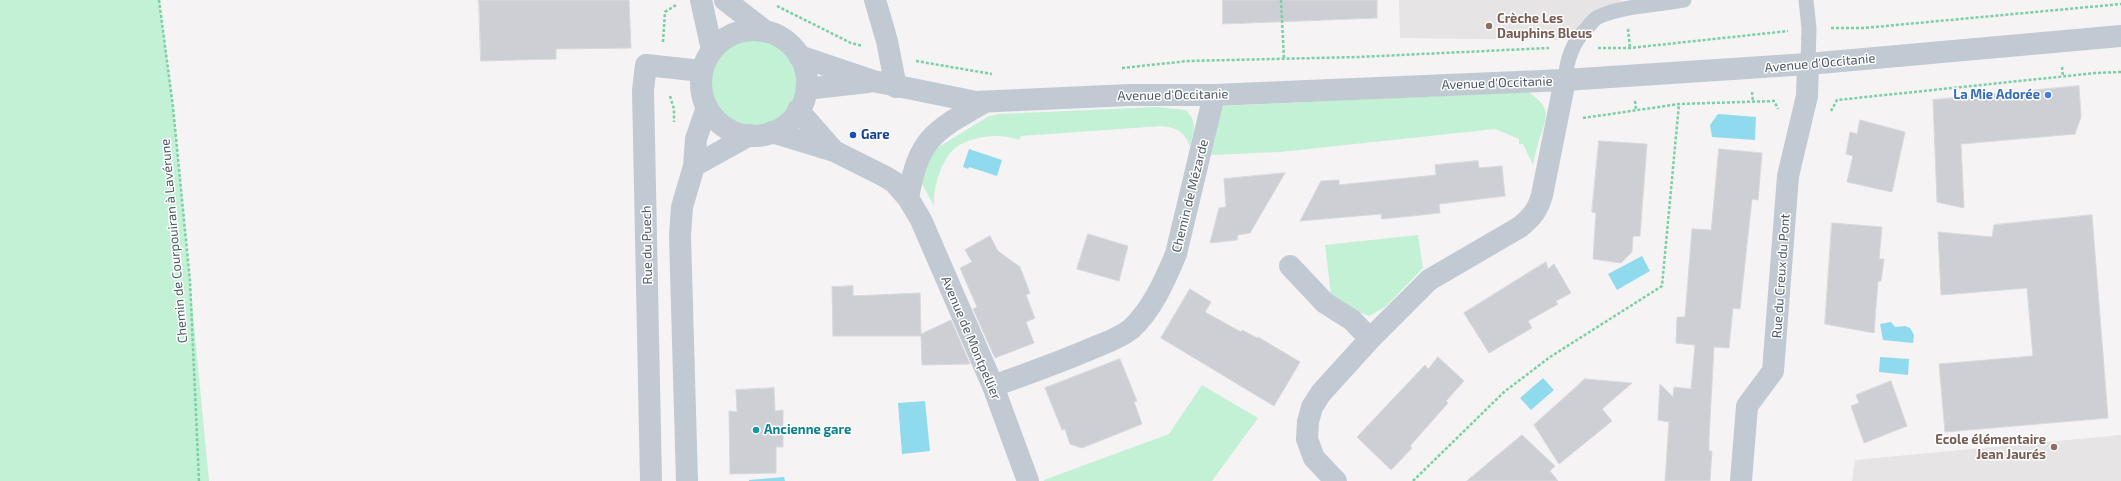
<!DOCTYPE html>
<html>
<head>
<meta charset="utf-8">
<style>
  body { margin:0 }
  canvas { display:block; background:#f5f3f3 }
</style>
</head>
<body>
<canvas width="2121" height="481"></canvas>
<script>
const ctx = document.querySelector('canvas').getContext('2d');
ctx.lineJoin = 'round';
function fill(path, color) { ctx.fillStyle = color; ctx.fill(path, 'evenodd'); }
function strokePath(path, color, width, dash) { ctx.strokeStyle = color; ctx.lineWidth = width; ctx.lineCap = dash ? 'butt' : 'round'; ctx.setLineDash(dash || []); ctx.stroke(path); }
function drawText(font, color, halo, rows, align = 'center') {
  ctx.font = font + ' "Exo 2",sans-serif'; ctx.lineWidth = 3; ctx.setLineDash([]); ctx.textBaseline = 'middle'; ctx.strokeStyle = halo; ctx.fillStyle = color; for (const [text, x, y, turn = 0] of rows) {
    ctx.save(); ctx.translate(x, y); ctx.rotate((+turn || 0) * Math.PI / 180); ctx.textAlign = isNaN(turn) ? turn : align; if (halo) ctx.strokeText(text, 0, 0); ctx.fillText(text, 0, 0); ctx.restore();
  }
}
const education = new Path2D(`
  M 1399,0 L 1621,0 L 1622,1 L 1588,15 L 1566,40 L 1400,38 Z
  M 2121,435 L 2121,481 L 1852,481 L 1855,460 Z`);
const green = new Path2D(`
  M 0,0 L 159,0 L 173,107 L 209,481 L 0,481 Z
  M710 83a43 43 0 1 1 86 0a43 43 0 1 1-86 0Z
  M 1528,92 C 1549,106 1549,114 1540,137 C 1537,146 1535,155 1533,165 L 1523,144 L 1519,144 L 1519,139 L 1495,129 L 1280,152 L 1211,155 L 1222,106 Z
  M 1157,107 L 1186,110 C 1198,123 1194,131 1190,147 C 1185,132 1178,128 1162,126 L 1021,136 L 1019,140 C 1001,132 966,136 952,151 C 940,164 933,189 934,206 L 920,180 L 927,161 L 937,148 L 989,116 L 999,114 Z
  M 1418,235 L 1423,268 L 1385,307 L 1369,316 L 1356,311 L 1331,295 L 1325,245 Z
  M 1202,385 L 1258,418 L 1212,481 L 1044,481 L 1044,480 L 1169,434 Z`);
const water = new Path2D(`
  M 1718,114 L 1756,117 L 1755,140 L 1712,137 L 1710,125 Z
  M 969,149 L 1002,160 L 997,176 L 969,167 L 968,169 L 963,167 Z
  M 1642,256 L 1650,271 L 1617,290 L 1608,274 Z
  M 1891,322 L 1895,327 L 1905,326 L 1910,328 L 1914,335 L 1913,343 L 1883,340 L 1880,324 Z
  M 1880,357 L 1909,359 L 1908,375 L 1879,372 Z
  M 1543,378 L 1554,390 L 1531,410 L 1520,398 Z
  M 925,401 L 930,451 L 902,454 L 898,403 Z
  M 784,477 L 785,481 L 749,481 L 749,480 Z`);
const building = new Path2D(`
  M 479,0 L 629,0 L 631,48 L 556,49 L 556,59 L 481,61 Z
  M 1223,0 L 1377,0 L 1377,18 L 1223,24 Z
  M 2079,86 L 2081,117 L 2075,134 L 1961,144 L 1964,208 L 1937,202 L 1933,100 Z
  M 1860,120 L 1905,132 L 1892,192 L 1847,182 L 1853,156 L 1846,154 L 1850,132 L 1857,134 Z
  M 1599,141 L 1647,144 L 1640,236 L 1633,236 L 1632,252 L 1621,263 L 1593,259 L 1596,213 L 1592,212 Z
  M 1719,149 L 1762,153 L 1758,200 L 1752,199 L 1740,309 L 1733,308 L 1729,348 L 1714,347 L 1709,438 L 1709,451 L 1712,451 L 1710,481 L 1665,481 L 1669,422 L 1658,420 L 1660,384 L 1673,397 L 1674,387 L 1691,389 L 1695,345 L 1676,343 L 1677,317 L 1685,317 L 1692,229 L 1711,230 Z
  M 1478,161 L 1479,168 L 1502,166 L 1505,196 L 1439,204 L 1440,213 L 1382,219 L 1381,214 L 1300,221 L 1321,181 L 1339,180 L 1339,185 L 1436,175 L 1435,165 Z
  M 1285,173 L 1250,233 L 1238,235 L 1237,240 L 1210,243 L 1219,208 L 1226,207 L 1224,179 Z
  M 2092,215 L 2108,418 L 1945,432 L 1939,364 L 2033,356 L 2027,288 L 1941,295 L 1938,232 L 1992,237 L 1994,225 Z
  M 1832,223 L 1882,227 L 1879,259 L 1884,259 L 1881,281 L 1878,281 L 1874,333 L 1825,324 Z
  M 1088,234 L 1128,246 L 1119,281 L 1077,269 Z
  M 990,236 L 998,251 L 1020,267 L 1030,293 L 1026,295 L 1035,318 L 1026,322 L 1034,343 L 995,358 L 973,309 L 977,307 L 960,268 L 972,262 L 965,250 Z
  M 1546,262 L 1548,269 L 1554,264 L 1571,293 L 1556,301 L 1558,304 L 1528,321 L 1532,328 L 1489,353 L 1464,313 Z
  M 853,286 L 853,296 L 920,293 L 921,334 L 951,320 L 970,364 L 922,365 L 921,336 L 833,336 L 832,287 Z
  M 1190,289 L 1211,302 L 1205,312 L 1241,332 L 1242,330 L 1257,338 L 1258,337 L 1300,362 L 1274,406 L 1161,338 Z
  M 1438,357 L 1464,381 L 1446,401 L 1448,403 L 1410,446 L 1412,448 L 1391,470 L 1357,437 L 1425,365 L 1428,369 Z
  M 1120,359 L 1137,401 L 1134,402 L 1142,424 L 1082,448 L 1070,444 L 1065,429 L 1062,430 L 1045,388 Z
  M 1585,379 L 1632,383 L 1602,409 L 1612,421 L 1559,464 L 1534,425 Z
  M 1891,381 L 1907,426 L 1864,443 L 1851,406 L 1859,403 L 1856,395 Z
  M 774,388 L 775,411 L 783,410 L 783,447 L 776,447 L 776,473 L 730,474 L 729,411 L 737,412 L 736,390 Z
  M 1522,435 L 1555,466 L 1550,471 L 1558,481 L 1467,481 Z`);
const path = new Path2D(`
  M 159,0 L 173,107 L 190,281 L 199,481
  M 1281,0 L 1284,59
  M 777,6 L 851,43 L 863,46
  M 1831,28 L 1864,28 L 2121,4
  M 1628,29 L 1630,48
  M 663,42 L 665,12 L 676,5
  M 1598,48 L 1630,48 L 1788,31
  M 916,61 L 992,74
  M 2062,67 L 2063,76
  M 1122,68 L 1188,61 L 1358,57 L 1549,48
  M 1752,92 L 1753,102
  M 670,96 L 674,109 L 674,122
  M 1635,101 L 1636,110
  M 1831,111 L 1837,100 L 2096,73 L 2121,72
  M 1583,118 L 1679,104 L 1774,101 L 1778,109
  M 1413,481 L 1504,392 L 1550,357 L 1662,286 L 1679,104`);
const service = new Path2D(`
  M 1663,0 L 1664,3 L 1684,0
  M 1806,0 L 1809,28 L 1808,64
  M 1565,80 C 1567,59 1572,43 1587,28 C 1590,24 1594,19 1598,17 C 1618,8 1642,6 1664,3`);
const minor = new Path2D(`
  M 875,0 L 887,41 L 896,87
  M 798,110 L 834,151
  M 772,132 L 834,151 L 884,176 L 894,182 L 908,198 L 921,220 L 993,386 L 1028,481
  M 908,198 C 919,137 934,131 985,102
  M 1290,266 L 1325,303 L 1352,320 L 1370,339
  M 993,386 C 1027,374 1060,362 1093,348 C 1105,343 1120,338 1131,329 C 1152,310 1165,280 1176,254 L 1214,95
  M 651,481 L 643,90 L 646,65 L 702,71
  M 1336,481 L 1314,458 L 1307,439 L 1308,422 L 1312,407 L 1321,393 L 1370,339 L 1429,280 L 1520,227 C 1532,217 1538,210 1542,195 L 1565,80
  M 1741,481 L 1747,406 L 1773,371 L 1788,176 L 1807,96 L 1808,64`);
const tertiary = new Path2D(`
  M 701,0 L 712,50
  M 725,0 L 765,31
  M701 83a53 53 0 1 1 106 0a53 53 0 1 1-106 0Z
  M 799,56 L 873,81 L 976,102 L 1129,95 L 1214,95 L 1565,80 L 1808,64 L 2121,36
  M 806,89 L 868,82
  M 694,166 L 750,135
  M 687,481 L 680,236 L 682,207 L 694,166 L 696,139 L 707,107`);
const markers = [
  [1489,26,4,"#8d6e63"],
  [2048,95,4,"#3f7fe0"],
  [853,135,4,"#1a4fb4"],
  [756,430,4,"#0f9aa8"],
  [2054,447,4,"#8d6e63"]
];
const educationNames = [
  ["Crèche Les",1497,19],
  ["Dauphins Bleus",1497,34],
  ["Ecole élémentaire",2046,440,"right"],
  ["Jean Jaurés",2046,455,"right"]
];
const streetNames = [
  ["Avenue d'Occitanie",1820,63,-5],
  ["Avenue d'Occitanie",1497,83,-2],
  ["Avenue d'Occitanie",1173,95,-1],
  ["Chemin de Mézarde",1190,196,-76],
  ["Chemin de Courpouiran à Lavérune",174,241,-95],
  ["Rue du Puech",647,245,-91],
  ["Rue du Creux du Pont",1781,276,-86],
  ["Avenue de Montpellier",971,338,67]
];
const shopNames = [
  ["La Mie Adorée",2040,95]
];
const transitNames = [
  ["Gare",861,135]
];
const cultureNames = [
  ["Ancienne gare",764,430]
];
fill(education, '#e6e4e5');
fill(green, '#c3f1d5');
fill(water, '#90daee');
fill(building, '#cdcfd5');
strokePath(building, '#d7d9de', 1);
strokePath(path, '#7ad0a6', 2.5, [3, 2]);
strokePath(service, '#c1cad2', 15);
strokePath(minor, '#c1cad2', 22);
strokePath(tertiary, '#c1cad2', 22);
for (const [x, y, r, color] of markers) { const dot = new Path2D(); dot.arc(x, y, r, 0, 2 * Math.PI); ctx.fillStyle = color; ctx.fill(dot); strokePath(dot, '#fff', 1.5); }
drawText('bold 13px', '#785e54', '#fff', educationNames, 'left');
drawText('13px', '#4a5661', '#fff', streetNames);
drawText('bold 13px', '#366cbe', '#fff', shopNames, 'right');
drawText('bold 13px', '#164399', '#fff', transitNames, 'left');
drawText('bold 13px', '#0d838f', '#fff', cultureNames, 'left');
</script>
</body>
</html>
